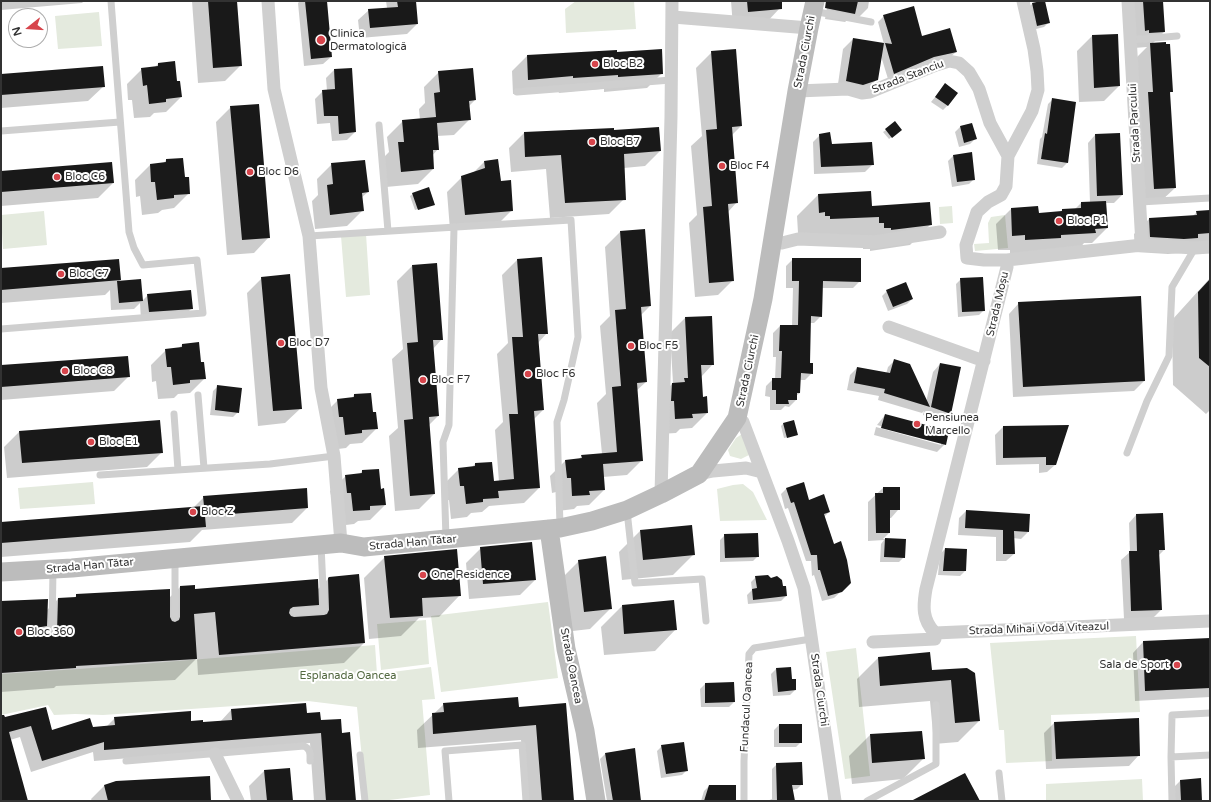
<!DOCTYPE html>
<html>
<head>
<meta charset="utf-8">
<style>
  body { margin:0 }
  #map { position:relative; width:1211px; height:802px; overflow:hidden; background:#fff; font-family:"Varela Round",sans-serif }
  canvas { display:block }
  .frame { position:absolute; inset:0; border:2px solid #323232; pointer-events:none }
  .north { position:absolute; left:8px; top:8px; width:40px; height:40px; box-sizing:border-box; background:#fff; border:1px solid #adadad; border-radius:50%; rotate:253deg; font-size:11px; font-weight:700; line-height:16px; text-align:center; color:#323232 }
  .north::after { content:''; display:block; margin:auto; width:14px; height:18px; background:#d7454c; clip-path:polygon(50% 0,100% 100%,50% 72%,0 100%) }
</style>
</head>
<body>
<div id="map">
<canvas width="1211" height="802"></canvas>
<div class="frame"></div>
<div class="north">N</div>
</div>
<script>
const ctx = document.querySelector('canvas').getContext('2d');
ctx.lineJoin = 'round';
function fill(path, color) { ctx.fillStyle = color; ctx.fill(path, 'evenodd'); }
function strokePath(path, color, width, dash) { ctx.strokeStyle = color; ctx.lineWidth = width; ctx.lineCap = dash ? 'butt' : 'round'; ctx.setLineDash(dash || []); ctx.stroke(path); }
function drawText(font, color, halo, rows, align = 'center') {
  ctx.font = font + ' "Varela Round",sans-serif'; ctx.lineWidth = 4; ctx.setLineDash([]); ctx.textBaseline = 'middle'; ctx.strokeStyle = halo; ctx.fillStyle = color; for (const [text, x, y, turn = 0] of rows) {
    ctx.save(); ctx.translate(x, y); ctx.rotate((+turn || 0) * Math.PI / 180); ctx.textAlign = isNaN(turn) ? turn : align; if (halo) ctx.strokeText(text, 0, 0); ctx.fillText(text, 0, 0); ctx.restore();
  }
}
const green = new Path2D(`
  M 576,1 L 634,1 L 636,29 L 566,33 L 565,9 Z
  M 99,12 L 102,46 L 58,49 L 55,16 Z
  M 952,206 L 953,223 L 940,224 L 939,207 Z
  M 44,211 L 47,245 L 3,249 L 1,215 Z
  M 1005,215 L 1008,248 L 975,251 L 974,244 L 989,243 L 988,223 L 991,217 Z
  M 366,234 L 370,295 L 346,297 L 341,236 Z
  M 742,434 L 749,455 L 741,459 L 730,456 L 728,450 L 736,438 Z
  M 93,482 L 95,504 L 20,509 L 18,488 Z
  M 743,484 L 753,492 L 767,520 L 720,521 L 717,489 L 733,485 Z
  M 548,602 L 558,678 L 441,692 L 431,616 Z
  M 426,620 L 429,664 L 381,670 L 377,624 Z
  M 1136,636 L 1140,712 L 1051,715 L 1052,761 L 1006,763 L 1004,730 L 999,730 L 990,643 Z
  M 375,645 L 377,674 L 431,667 L 435,699 L 422,700 L 430,795 L 381,801 L 366,801 L 357,707 L 308,701 L 103,715 L 75,714 L 54,715 L 48,705 L 1,715 L 1,674 L 79,669 Z
  M 856,648 L 870,776 L 845,779 L 826,652 Z
  M 1142,779 L 1143,801 L 1046,801 L 1046,784 Z`);
const shadow = new Path2D(`
  M 1,1 L 84,1 L 82,3 L 1,10 Z
  M 192,1 L 236,1 L 240,66 L 225,81 L 198,83 Z
  M 300,1 L 326,1 L 331,57 L 323,64 L 304,66 L 298,3 Z
  M 386,1 L 415,1 L 417,24 L 407,34 L 360,38 L 358,20 L 369,10 L 387,8 Z
  M 731,1 L 780,1 L 780,8 L 765,24 L 733,27 Z
  M 828,1 L 869,1 L 868,8 L 859,17 L 852,16 L 845,22 L 825,19 Z
  M 1044,1 L 1049,22 L 1044,27 L 1032,30 L 1027,9 L 1032,4 Z
  M 1124,1 L 1162,1 L 1164,32 L 1152,44 L 1172,91 L 1169,94 L 1175,188 L 1160,202 L 1140,203 L 1135,59 L 1147,47 L 1134,48 Z
  M 884,16 L 922,37 L 956,52 L 949,58 L 888,79 L 881,56 L 877,79 L 867,90 L 837,91 L 843,49 L 853,39 L 884,44 L 878,22 Z
  M 1117,35 L 1119,86 L 1104,101 L 1079,102 L 1077,51 L 1092,36 Z
  M 616,51 L 616,53 L 662,73 L 647,88 L 604,92 L 604,89 L 559,93 L 558,91 L 513,94 L 512,71 L 527,56 Z
  M 712,52 L 741,126 L 732,135 L 737,202 L 728,212 L 733,280 L 718,295 L 695,297 L 689,223 L 697,215 L 691,146 L 702,136 L 696,68 Z
  M 158,64 L 176,82 L 181,97 L 166,112 L 154,113 L 150,117 L 134,118 L 132,100 L 128,100 L 127,84 L 142,69 L 155,67 Z
  M 334,70 L 355,132 L 347,140 L 332,141 L 330,123 L 317,124 L 315,99 L 323,91 L 327,91 L 326,78 Z
  M 439,72 L 475,100 L 468,107 L 470,119 L 454,135 L 437,136 L 438,149 L 432,156 L 433,169 L 418,184 L 386,187 L 383,158 L 389,152 L 387,137 L 403,121 L 420,120 L 419,109 L 425,103 L 424,87 Z
  M 1,75 L 104,86 L 88,101 L 1,108 Z
  M 945,85 L 948,105 L 943,110 L 931,102 Z
  M 1053,99 L 1067,163 L 1062,168 L 1037,164 L 1040,139 L 1042,137 L 1048,104 Z
  M 231,107 L 269,237 L 254,253 L 227,255 L 216,122 Z
  M 972,124 L 975,139 L 970,144 L 959,147 L 955,132 L 960,127 Z
  M 886,130 L 898,132 L 889,139 L 883,132 Z
  M 613,131 L 660,151 L 645,166 L 624,168 L 624,199 L 609,214 L 550,218 L 546,169 L 511,172 L 509,148 L 524,133 Z
  M 820,135 L 831,146 L 873,164 L 865,172 L 814,174 L 813,142 Z
  M 1095,135 L 1122,195 L 1114,203 L 1105,203 L 1107,228 L 1092,243 L 1084,243 L 1080,248 L 1010,255 L 1010,250 L 998,250 L 996,224 L 1011,209 L 1038,214 L 1060,213 L 1062,210 L 1075,209 L 1081,203 L 1090,203 L 1088,143 Z
  M 953,156 L 974,179 L 969,184 L 952,187 L 948,161 Z
  M 166,160 L 184,178 L 189,193 L 174,208 L 162,210 L 158,213 L 142,215 L 140,196 L 136,197 L 135,180 L 150,165 L 163,164 Z
  M 484,162 L 512,210 L 497,225 L 450,230 L 447,192 L 462,177 L 473,173 Z
  M 332,164 L 368,192 L 361,198 L 362,211 L 347,226 L 315,229 L 312,201 L 318,195 L 317,179 Z
  M 1,172 L 113,183 L 98,198 L 1,206 Z
  M 413,194 L 432,204 L 415,210 L 410,196 Z
  M 818,195 L 871,207 L 931,224 L 910,245 L 870,251 L 870,249 L 863,249 L 863,244 L 798,233 L 797,216 Z
  M 1210,211 L 1210,247 L 1182,253 L 1168,254 L 1135,252 L 1134,234 L 1149,219 L 1193,216 L 1197,212 Z
  M 620,232 L 650,306 L 641,315 L 646,382 L 636,391 L 642,460 L 627,475 L 603,477 L 604,490 L 589,505 L 577,506 L 574,509 L 558,511 L 556,492 L 552,493 L 550,476 L 565,461 L 578,460 L 582,456 L 602,454 L 597,403 L 606,394 L 600,326 L 610,316 L 605,247 Z
  M 793,259 L 860,281 L 853,288 L 822,288 L 821,316 L 814,323 L 810,323 L 809,364 L 812,373 L 805,380 L 800,380 L 800,393 L 796,396 L 796,400 L 789,407 L 785,406 L 781,410 L 770,410 L 770,397 L 765,396 L 766,386 L 773,379 L 775,379 L 776,357 L 773,357 L 773,333 L 780,326 L 792,326 L 793,288 L 786,288 L 786,266 Z
  M 517,260 L 547,333 L 538,343 L 543,410 L 534,419 L 539,488 L 524,503 L 489,506 L 482,512 L 471,513 L 467,517 L 451,519 L 449,500 L 445,501 L 444,484 L 459,469 L 472,467 L 475,464 L 493,482 L 499,482 L 495,430 L 503,422 L 497,354 L 508,343 L 502,275 Z
  M 412,266 L 442,339 L 433,349 L 438,416 L 429,425 L 434,494 L 419,509 L 395,511 L 389,436 L 398,428 L 392,359 L 403,349 L 397,281 Z
  M 1,269 L 120,280 L 118,282 L 142,301 L 148,295 L 192,308 L 184,316 L 141,320 L 140,303 L 134,309 L 111,310 L 110,290 L 105,295 L 1,303 Z
  M 262,278 L 301,408 L 285,423 L 258,426 L 247,293 Z
  M 1210,278 L 1210,410 L 1206,414 L 1173,385 L 1172,320 Z
  M 961,279 L 984,310 L 979,315 L 958,317 L 956,284 Z
  M 887,291 L 912,299 L 907,304 L 888,311 L 882,296 Z
  M 1019,303 L 1144,381 L 1134,391 L 1013,397 L 1009,314 Z
  M 685,318 L 713,364 L 701,377 L 702,398 L 707,413 L 692,428 L 680,429 L 676,433 L 660,434 L 657,399 L 673,383 L 670,333 Z
  M 182,345 L 200,363 L 205,378 L 190,393 L 178,394 L 174,398 L 158,399 L 156,381 L 152,382 L 151,365 L 166,350 L 179,348 Z
  M 895,360 L 926,402 L 933,372 L 940,364 L 950,413 L 942,421 L 923,415 L 924,411 L 922,413 L 878,400 L 879,396 L 847,390 L 850,375 L 857,368 L 886,374 L 888,367 Z
  M 1,366 L 129,376 L 114,391 L 1,400 Z
  M 218,386 L 238,412 L 233,417 L 210,415 L 213,391 Z
  M 354,395 L 372,413 L 377,428 L 362,443 L 350,444 L 346,448 L 330,450 L 323,415 L 338,400 L 351,399 Z
  M 885,415 L 945,444 L 937,452 L 874,435 L 876,427 L 941,445 L 941,443 L 877,425 Z
  M 793,421 L 797,435 L 784,438 L 781,426 L 783,424 Z
  M 1067,426 L 1055,465 L 1047,472 L 1039,473 L 1039,464 L 996,465 L 995,435 L 1003,427 Z
  M 19,432 L 162,452 L 147,467 L 7,478 L 4,447 Z
  M 362,471 L 380,490 L 385,505 L 370,520 L 358,521 L 354,524 L 338,526 L 330,491 L 346,476 L 359,475 Z
  M 787,488 L 829,512 L 824,517 L 834,545 L 850,583 L 834,598 L 822,601 L 814,575 L 812,576 L 811,561 L 806,561 L 788,508 L 785,509 L 781,494 Z
  M 883,488 L 898,510 L 891,518 L 889,518 L 889,533 L 883,539 L 905,540 L 904,557 L 899,562 L 880,562 L 881,544 L 884,540 L 868,541 L 868,502 Z
  M 204,497 L 307,508 L 292,523 L 202,530 L 190,542 L 1,557 L 1,523 L 193,508 Z
  M 966,511 L 1028,532 L 1021,539 L 1013,538 L 1014,554 L 1006,561 L 996,561 L 996,537 L 958,535 L 959,518 Z
  M 1136,515 L 1164,550 L 1159,555 L 1161,610 L 1153,618 L 1124,619 L 1121,560 L 1130,552 L 1129,523 Z
  M 640,531 L 694,554 L 673,575 L 622,580 L 619,552 Z
  M 725,535 L 758,556 L 753,561 L 720,562 L 720,540 Z
  M 481,548 L 535,580 L 520,595 L 469,599 L 466,563 Z
  M 945,549 L 965,571 L 960,576 L 938,575 L 940,554 Z
  M 385,557 L 460,595 L 439,617 L 419,618 L 401,636 L 369,639 L 364,578 Z
  M 579,561 L 611,608 L 590,629 L 564,632 L 558,582 Z
  M 756,577 L 782,588 L 785,587 L 786,596 L 781,601 L 748,604 L 747,595 L 752,590 L 751,582 Z
  M 329,578 L 364,643 L 344,663 L 198,675 L 197,658 L 175,680 L 56,686 L 54,688 L 1,692 L 1,602 L 46,611 L 58,599 L 74,598 L 77,595 L 169,598 L 180,587 L 194,590 L 317,590 Z
  M 622,606 L 676,629 L 655,651 L 604,655 L 601,627 Z
  M 1210,639 L 1210,697 L 1135,701 L 1133,653 L 1143,642 Z
  M 878,658 L 931,671 L 966,669 L 979,721 L 958,742 L 934,744 L 930,701 L 859,707 L 857,679 Z
  M 776,669 L 791,681 L 795,690 L 790,695 L 773,696 L 771,674 Z
  M 705,684 L 734,702 L 729,707 L 701,707 L 700,689 Z
  M 444,704 L 518,708 L 565,704 L 573,801 L 526,801 L 521,740 L 418,748 L 417,730 Z
  M 231,710 L 306,714 L 342,734 L 355,801 L 314,801 L 310,743 L 94,761 L 93,752 L 31,772 L 20,737 L 10,740 L 27,801 L 1,801 L 1,720 L 18,715 L 51,731 L 106,727 L 115,718 L 202,723 L 220,722 Z
  M 1054,723 L 1139,755 L 1129,766 L 1046,769 L 1044,733 Z
  M 779,725 L 801,742 L 796,747 L 774,747 L 774,730 Z
  M 870,735 L 924,758 L 903,779 L 852,784 L 849,756 Z
  M 662,746 L 687,770 L 682,775 L 661,778 L 657,751 Z
  M 605,754 L 640,801 L 607,801 L 600,759 Z
  M 777,764 L 802,784 L 797,789 L 792,790 L 794,801 L 767,801 L 772,799 L 772,769 Z
  M 264,771 L 292,801 L 251,801 L 249,786 Z
  M 1200,779 L 1201,801 L 1174,801 L 1173,788 L 1180,781 Z
  M 104,786 L 210,801 L 92,801 L 91,799 Z
  M 709,786 L 735,801 L 701,801 L 704,791 Z`);
const building = new Path2D(`
  M 208,1 L 237,1 L 242,66 L 213,68 Z
  M 305,1 L 327,1 L 332,57 L 311,59 Z
  M 397,1 L 416,1 L 418,24 L 370,28 L 368,9 L 398,7 Z
  M 747,1 L 782,1 L 782,9 L 748,12 Z
  M 826,1 L 858,1 L 855,14 L 825,8 Z
  M 1041,1 L 1045,1 L 1050,23 L 1037,26 L 1032,3 Z
  M 1143,1 L 1163,1 L 1165,32 L 1149,33 L 1149,30 L 1145,31 Z
  M 914,6 L 922,36 L 950,28 L 957,52 L 934,57 L 894,74 L 885,43 L 892,44 L 883,15 Z
  M 1118,34 L 1120,86 L 1094,88 L 1092,35 Z
  M 853,38 L 884,43 L 878,80 L 863,85 L 846,81 Z
  M 1166,42 L 1166,44 L 1170,44 L 1173,92 L 1170,92 L 1176,188 L 1154,189 L 1148,92 L 1153,92 L 1150,43 Z
  M 662,49 L 663,74 L 618,77 L 618,75 L 573,78 L 573,76 L 528,80 L 527,55 L 617,50 L 617,52 Z
  M 736,49 L 742,126 L 732,127 L 738,203 L 728,204 L 734,281 L 709,283 L 703,207 L 712,206 L 706,130 L 717,129 L 711,51 Z
  M 175,61 L 177,81 L 180,81 L 182,97 L 166,99 L 166,102 L 149,104 L 147,85 L 143,86 L 141,68 L 158,66 L 158,63 Z
  M 103,66 L 105,87 L 1,95 L 1,74 Z
  M 352,68 L 356,132 L 339,134 L 338,116 L 324,116 L 322,90 L 335,89 L 334,69 Z
  M 473,68 L 476,100 L 469,101 L 471,120 L 437,123 L 439,150 L 433,150 L 434,169 L 401,172 L 398,142 L 404,142 L 402,120 L 436,117 L 434,93 L 440,92 L 438,71 Z
  M 945,83 L 958,93 L 948,106 L 935,97 Z
  M 1052,98 L 1076,102 L 1068,163 L 1041,159 L 1045,133 L 1047,134 Z
  M 259,104 L 270,238 L 242,240 L 230,106 Z
  M 895,121 L 902,130 L 892,138 L 885,129 Z
  M 972,123 L 977,139 L 964,143 L 960,126 Z
  M 659,127 L 661,151 L 624,154 L 626,200 L 565,203 L 561,155 L 525,157 L 524,132 L 614,128 L 614,130 Z
  M 830,132 L 832,144 L 872,142 L 874,165 L 821,167 L 819,134 Z
  M 1120,133 L 1123,195 L 1097,196 L 1095,134 Z
  M 972,152 L 975,180 L 957,182 L 953,155 Z
  M 183,158 L 185,177 L 189,177 L 190,194 L 174,195 L 174,198 L 157,200 L 155,182 L 151,182 L 150,164 L 166,162 L 166,159 Z
  M 498,159 L 501,181 L 511,180 L 513,211 L 465,215 L 461,176 L 485,168 L 484,161 Z
  M 365,160 L 369,192 L 362,193 L 364,211 L 330,215 L 327,185 L 333,184 L 331,163 Z
  M 112,162 L 114,183 L 1,192 L 1,171 Z
  M 429,187 L 435,205 L 418,210 L 412,193 Z
  M 871,191 L 872,206 L 930,202 L 932,225 L 891,230 L 891,228 L 884,228 L 884,223 L 879,223 L 879,217 L 830,219 L 830,216 L 825,216 L 825,212 L 819,213 L 818,194 Z
  M 1106,201 L 1108,228 L 1095,229 L 1096,233 L 1061,235 L 1061,238 L 1025,240 L 1025,235 L 1012,236 L 1011,208 L 1038,206 L 1039,213 L 1062,211 L 1062,209 L 1081,208 L 1081,202 Z
  M 1210,210 L 1210,233 L 1198,234 L 1198,238 L 1184,239 L 1150,237 L 1149,218 L 1197,215 L 1196,211 Z
  M 645,229 L 651,306 L 641,307 L 647,382 L 637,383 L 643,461 L 603,464 L 605,490 L 589,491 L 590,495 L 572,496 L 571,478 L 567,478 L 565,460 L 582,458 L 581,455 L 617,452 L 612,387 L 621,386 L 615,310 L 626,309 L 620,231 Z
  M 542,257 L 548,334 L 538,334 L 544,410 L 534,411 L 540,488 L 498,491 L 499,498 L 483,499 L 483,502 L 466,504 L 464,486 L 460,486 L 458,468 L 475,466 L 475,463 L 492,462 L 494,481 L 514,479 L 509,414 L 518,414 L 512,337 L 523,337 L 517,259 Z
  M 792,258 L 861,258 L 861,282 L 823,281 L 822,317 L 811,316 L 810,363 L 813,363 L 813,374 L 801,373 L 800,393 L 797,393 L 797,400 L 788,400 L 789,404 L 776,404 L 776,390 L 772,390 L 772,378 L 781,378 L 782,351 L 779,351 L 780,325 L 798,325 L 799,281 L 792,281 Z
  M 119,259 L 121,280 L 1,290 L 1,268 Z
  M 437,263 L 443,340 L 433,340 L 439,416 L 429,417 L 435,494 L 410,496 L 404,420 L 413,419 L 407,343 L 418,342 L 412,265 Z
  M 290,274 L 302,409 L 273,411 L 261,277 Z
  M 983,277 L 985,311 L 962,312 L 960,278 Z
  M 141,279 L 143,301 L 119,303 L 117,281 Z
  M 1210,279 L 1210,367 L 1199,358 L 1198,292 Z
  M 906,282 L 913,299 L 893,307 L 886,290 Z
  M 191,290 L 193,309 L 149,312 L 147,294 Z
  M 1141,296 L 1145,381 L 1023,387 L 1018,302 Z
  M 712,316 L 714,365 L 701,365 L 703,397 L 707,396 L 708,413 L 692,414 L 693,418 L 675,419 L 674,401 L 671,401 L 672,383 L 685,382 L 684,378 L 688,378 L 685,317 Z
  M 199,342 L 201,362 L 204,362 L 206,379 L 190,380 L 190,383 L 173,385 L 171,367 L 167,367 L 165,349 L 182,347 L 182,344 Z
  M 128,356 L 130,377 L 1,387 L 1,365 Z
  M 894,359 L 910,364 L 930,407 L 884,393 L 885,389 L 854,383 L 857,367 L 890,373 Z
  M 940,363 L 961,367 L 951,414 L 931,407 Z
  M 217,385 L 242,388 L 239,413 L 215,410 Z
  M 371,393 L 373,412 L 376,412 L 378,429 L 362,430 L 362,433 L 345,435 L 343,417 L 339,417 L 337,399 L 354,397 L 354,394 Z
  M 885,414 L 949,431 L 946,445 L 881,428 Z
  M 160,420 L 163,453 L 22,463 L 19,431 Z
  M 794,420 L 798,435 L 787,438 L 783,423 Z
  M 1069,425 L 1056,465 L 1046,465 L 1046,457 L 1003,458 L 1003,426 Z
  M 379,469 L 381,489 L 384,488 L 386,505 L 370,506 L 370,510 L 353,511 L 351,493 L 347,493 L 345,475 L 362,473 L 362,470 Z
  M 804,482 L 809,500 L 824,494 L 830,512 L 824,514 L 834,544 L 841,541 L 847,560 L 851,583 L 842,592 L 828,596 L 820,570 L 818,570 L 817,555 L 811,555 L 794,502 L 791,503 L 786,488 Z
  M 883,487 L 900,487 L 900,510 L 890,510 L 890,533 L 876,533 L 875,493 L 883,493 Z
  M 307,488 L 308,508 L 205,516 L 206,527 L 1,543 L 1,522 L 204,506 L 203,496 Z
  M 966,510 L 1030,514 L 1029,532 L 1014,531 L 1015,554 L 1003,554 L 1003,530 L 965,528 Z
  M 1163,513 L 1165,550 L 1159,550 L 1162,610 L 1131,611 L 1129,551 L 1137,551 L 1136,514 Z
  M 692,525 L 695,555 L 643,560 L 640,530 Z
  M 758,533 L 759,557 L 725,558 L 724,534 Z
  M 885,538 L 906,539 L 905,558 L 884,557 Z
  M 532,542 L 536,580 L 483,584 L 480,547 Z
  M 945,548 L 967,549 L 966,571 L 943,571 Z
  M 457,549 L 461,596 L 422,598 L 423,616 L 390,618 L 384,556 Z
  M 606,556 L 612,609 L 584,612 L 578,560 Z
  M 359,574 L 365,643 L 219,655 L 215,612 L 194,614 L 197,659 L 76,666 L 76,668 L 1,673 L 1,601 L 48,599 L 47,626 L 41,627 L 39,631 L 40,634 L 45,636 L 53,635 L 57,632 L 58,598 L 76,597 L 76,594 L 170,589 L 170,617 L 172,621 L 175,622 L 179,620 L 180,617 L 180,586 L 195,585 L 195,589 L 318,579 L 319,605 L 293,607 L 290,609 L 289,613 L 291,616 L 294,617 L 324,615 L 327,614 L 329,610 L 328,578 L 329,577 Z
  M 768,575 L 771,578 L 777,576 L 782,580 L 783,586 L 786,586 L 787,596 L 753,600 L 752,589 L 757,588 L 755,576 Z
  M 674,600 L 677,630 L 624,634 L 622,605 Z
  M 1210,638 L 1210,688 L 1145,691 L 1143,641 Z
  M 930,652 L 932,670 L 967,668 L 975,673 L 980,721 L 955,723 L 951,680 L 880,686 L 878,657 Z
  M 791,667 L 792,679 L 796,679 L 796,690 L 778,692 L 776,668 Z
  M 734,682 L 735,702 L 705,703 L 705,683 Z
  M 518,697 L 519,707 L 566,703 L 574,801 L 542,801 L 536,725 L 433,734 L 432,713 L 444,712 L 443,703 Z
  M 306,703 L 307,713 L 320,712 L 321,720 L 341,719 L 342,733 L 350,732 L 356,801 L 326,801 L 321,733 L 104,750 L 104,742 L 42,761 L 31,726 L 9,732 L 28,801 L 1,801 L 1,715 L 4,715 L 5,717 L 46,707 L 52,730 L 90,718 L 93,727 L 115,725 L 114,717 L 191,711 L 191,721 L 203,720 L 203,722 L 232,720 L 231,709 Z
  M 1139,718 L 1140,756 L 1056,759 L 1054,722 Z
  M 779,724 L 802,724 L 802,743 L 779,743 Z
  M 922,731 L 925,759 L 872,763 L 870,734 Z
  M 684,742 L 688,771 L 666,774 L 661,745 Z
  M 635,748 L 641,801 L 613,801 L 605,753 Z
  M 802,762 L 803,785 L 792,785 L 795,801 L 777,801 L 776,763 Z
  M 290,768 L 293,801 L 267,801 L 264,770 Z
  M 965,773 L 980,801 L 911,801 Z
  M 210,776 L 211,801 L 108,801 L 104,785 L 116,781 Z
  M 1201,778 L 1202,801 L 1181,801 L 1180,780 Z
  M 709,785 L 736,785 L 736,801 L 704,801 Z`);
const lane = new Path2D(`
  M 813,11 L 871,22
  M 1131,40 L 1177,36
  M 517,92 L 671,80
  M 379,125 L 388,231
  M 1,131 L 120,122
  M 1140,202 L 1210,198
  M 309,236 L 571,220 L 578,337 L 564,400 L 557,422 L 560,526
  M 1,329 L 203,313 L 197,260 L 143,265 L 134,248 L 129,232 L 111,1
  M 198,395 L 204,468
  M 174,414 L 178,470
  M 1127,453 L 1147,401 L 1169,356 L 1172,287 L 1195,248
  M 100,475 L 270,464 L 334,456
  M 627,511 L 635,583 L 702,579 L 706,621
  M 446,539 L 443,442 L 449,425 L 454,228
  M 175,560 L 175,617
  M 294,612 L 324,610 L 321,545
  M 44,631 L 52,630 L 53,570
  M 360,755 L 365,801
  M 1171,757 L 1210,755
  M 126,761 L 304,746 C 311,749 310,755 310,761
  M 999,773 L 1002,801
  M 449,801 L 445,751 L 522,745 L 526,801
  M 744,801 L 744,761 L 749,654 L 754,648 L 811,639
  M 867,801 L 936,764 L 936,705
  M 1172,801 L 1171,757 L 1172,715 L 1210,713`);
const street = new Path2D(`
  M 268,1 L 274,89 L 309,236 L 321,388 L 334,456 L 341,543
  M 1023,1 L 1034,49 L 1037,71 L 1038,90 L 1032,111 L 1008,156 L 1006,186 L 1001,195 L 988,202 L 977,212 L 966,245 L 967,258 L 984,260 L 1007,260 L 1142,245 L 1195,248 L 1210,247
  M 1128,1 L 1142,245
  M 673,17 L 809,28
  M 797,91 L 848,89 L 862,93 L 870,92 L 936,65 L 949,61 L 959,63 L 969,72 L 979,89 L 990,123 L 1008,156
  M 772,242 L 782,243 L 798,239 L 875,242 L 940,232
  M 889,327 L 984,361
  M 737,418 L 743,422 L 788,541 L 804,588 L 835,801
  M 699,474 L 713,471 L 746,468 L 762,472
  M 661,494 L 671,117 L 672,1
  M 935,633 C 922,620 923,606 926,589 L 1007,267 L 1007,260
  M 873,642 L 935,639 L 935,633 L 1210,621
  M 215,754 L 238,801`);
const secondary = new Path2D(`
  M 549,529 L 566,649 L 585,731 L 596,801
  M 1,572 L 72,568 L 341,543 L 364,547 L 560,528 L 592,521 L 627,510 L 661,494 L 699,474 L 737,418 L 763,299 L 797,91 L 809,28 L 815,1`);
const markers = [
  [321,40,5,"#d7454c"],
  [595,64,4,"#d7454c"],
  [592,142,4,"#d7454c"],
  [722,166,4,"#d7454c"],
  [250,172,4,"#d7454c"],
  [57,177,4,"#d7454c"],
  [1059,221,4,"#d7454c"],
  [61,274,4,"#d7454c"],
  [281,343,4,"#d7454c"],
  [631,346,4,"#d7454c"],
  [65,371,4,"#d7454c"],
  [528,374,4,"#d7454c"],
  [423,380,4,"#d7454c"],
  [917,424,4,"#d7454c"],
  [91,442,4,"#d7454c"],
  [193,512,4,"#d7454c"],
  [423,575,4,"#d7454c"],
  [19,632,4,"#d7454c"],
  [1177,665,4,"#d7454c"]
];
const poiNames = [
  ["Clinica",330,34],
  ["Dermatologică",330,47],
  ["Bloc B2",603,64],
  ["Bloc B7",600,142],
  ["Bloc F4",730,166],
  ["Bloc D6",258,172],
  ["Bloc C6",65,177],
  ["Bloc P1",1067,221],
  ["Bloc C7",69,274],
  ["Bloc D7",289,343],
  ["Bloc F5",639,346],
  ["Bloc C8",73,371],
  ["Bloc F6",536,374],
  ["Bloc F7",431,380],
  ["Pensiunea",925,418],
  ["Marcello",925,431],
  ["Bloc E1",99,442],
  ["Bloc Z",201,512],
  ["One Residence",431,575],
  ["Bloc 360",27,632],
  ["Sala de Sport",1169,665,"right"]
];
const streetNames = [
  ["Strada Ciurchi",805,52,-79],
  ["Strada Stanciu",908,77,-21],
  ["Strada Parcului",1135,123,-93],
  ["Strada Moșu",998,304,-77],
  ["Strada Ciurchi",748,371,-78],
  ["Strada Han Tătar",413,543,-5],
  ["Strada Han Tătar",90,566,-5],
  ["Strada Mihai Vodă Viteazul",1039,629,-2],
  ["Strada Oancea",571,666,79],
  ["Strada Ciurchi",819,690,82],
  ["Fundacul Oancea",747,707,-87]
];
const parkNames = [
  ["Esplanada Oancea",348,676]
];
fill(green, '#e4eade');
fill(shadow, '#0003');
fill(building, '#191919');
strokePath(lane, '#cfcfcf', 7);
strokePath(street, '#cfcfcf', 13);
strokePath(secondary, '#bcbcbc', 19);
for (const [x, y, r, color] of markers) { const dot = new Path2D(); dot.arc(x, y, r, 0, 2 * Math.PI); ctx.fillStyle = color; ctx.fill(dot); strokePath(dot, '#fff', 1.5); }
drawText('11px', '#323232', '#fff', poiNames, 'left');
drawText('11px', '#323232', '#fff', streetNames);
drawText('11px', '#546a42', '#fff', parkNames);
</script>
</body>
</html>
